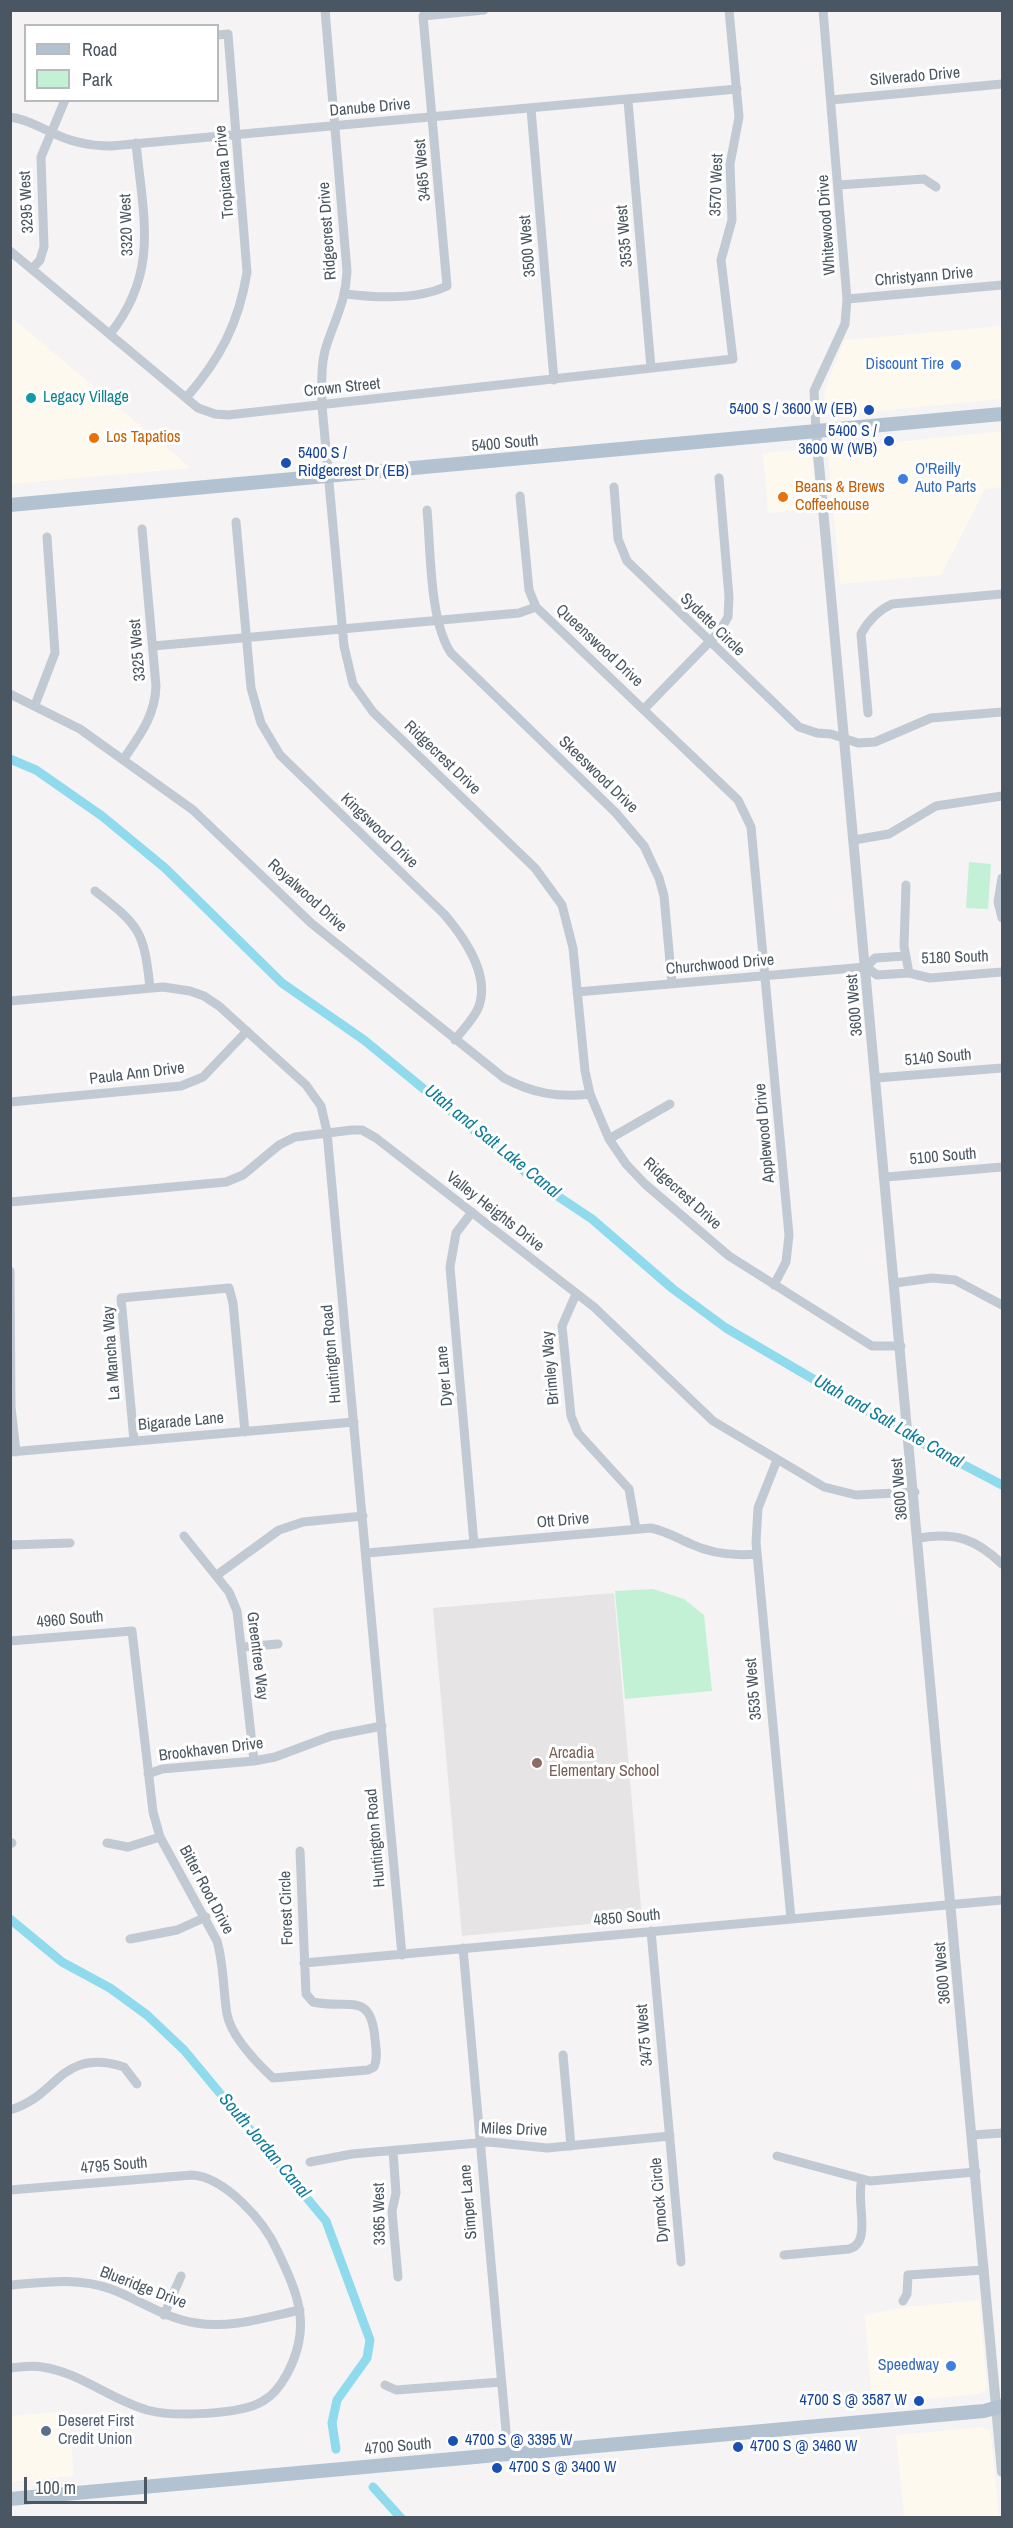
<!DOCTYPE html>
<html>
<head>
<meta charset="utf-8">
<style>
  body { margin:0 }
  #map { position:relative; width:1013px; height:2528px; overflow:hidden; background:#f5f3f3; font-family:"Archivo Narrow",sans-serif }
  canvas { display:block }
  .frame { position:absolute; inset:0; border:12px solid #4a5661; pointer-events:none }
  .legend { position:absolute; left:24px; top:24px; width:195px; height:78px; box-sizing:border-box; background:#fff; border:2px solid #b7bbc0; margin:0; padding:8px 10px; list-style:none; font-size:18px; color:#4a5661 }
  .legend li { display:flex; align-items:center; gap:12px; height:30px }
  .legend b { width:30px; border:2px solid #b7bbc0 }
  .scale { position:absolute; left:24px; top:2477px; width:123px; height:27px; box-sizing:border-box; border:3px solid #4a5661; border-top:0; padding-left:8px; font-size:18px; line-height:21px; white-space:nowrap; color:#4a5661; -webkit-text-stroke:4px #fff; paint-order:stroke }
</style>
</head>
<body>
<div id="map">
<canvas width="1013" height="2528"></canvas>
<div class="frame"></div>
<ul class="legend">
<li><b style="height:8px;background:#b3c2d1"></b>Road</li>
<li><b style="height:16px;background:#c3f1d5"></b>Park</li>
</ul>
<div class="scale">100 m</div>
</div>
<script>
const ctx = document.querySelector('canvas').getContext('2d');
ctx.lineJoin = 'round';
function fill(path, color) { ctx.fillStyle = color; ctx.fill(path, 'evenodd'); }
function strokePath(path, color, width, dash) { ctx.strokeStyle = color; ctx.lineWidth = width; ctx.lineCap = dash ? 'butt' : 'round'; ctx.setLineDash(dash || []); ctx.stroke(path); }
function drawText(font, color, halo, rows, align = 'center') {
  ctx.font = font + ' "Archivo Narrow",sans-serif'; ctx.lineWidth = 6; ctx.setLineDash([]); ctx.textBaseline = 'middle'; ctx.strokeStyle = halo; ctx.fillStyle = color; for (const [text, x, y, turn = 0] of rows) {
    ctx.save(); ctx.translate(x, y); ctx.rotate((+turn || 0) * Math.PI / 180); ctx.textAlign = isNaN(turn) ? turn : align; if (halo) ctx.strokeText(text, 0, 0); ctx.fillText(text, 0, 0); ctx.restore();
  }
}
const commercial = new Path2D(`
  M 11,317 L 191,468 L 11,484 Z
  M 1002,326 L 1002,399 L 838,415 L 826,413 L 824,397 L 827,383 L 845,340 Z
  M 1002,431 L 1002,487 L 985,489 L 941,575 L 840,584 L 828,453 L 831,449 Z
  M 803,449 L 812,457 L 817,508 L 768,513 L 763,453 Z
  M 979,2300 L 987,2387 L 985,2391 L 979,2394 L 872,2404 L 865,2315 L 905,2307 Z
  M 68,2411 L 74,2476 L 11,2482 L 11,2416 Z
  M 983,2427 L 989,2431 L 991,2435 L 999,2517 L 904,2517 L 896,2435 Z`);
const education = new Path2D(`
  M 614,1593 L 642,1919 L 462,1936 L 433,1608 Z`);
const green = new Path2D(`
  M 969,862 L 991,864 L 988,909 L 966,908 Z
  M 653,1589 L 684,1599 L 704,1615 L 712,1691 L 625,1699 L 615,1591 Z`);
const canal = new Path2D(`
  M 10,759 L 36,770 L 102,816 L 165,868 L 282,983 L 364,1040 L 541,1185 L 592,1219 L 673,1289 L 726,1328 L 926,1445 L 1002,1485
  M 10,1919 L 62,1962 L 110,1988 L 147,2015 L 184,2050 L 326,2221 L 370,2340 L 367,2358 L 337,2400 L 332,2423 L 336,2449
  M 373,2487 L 401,2518`);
const minor = new Path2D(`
  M 325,10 L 347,271 C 346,300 336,317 327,344 C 320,364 322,386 322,406 L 344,646 L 353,684 L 373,712 L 535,868 L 562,905 L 573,948 L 585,1071 L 590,1094 L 609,1139 L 626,1164 L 645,1184 L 729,1256 L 872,1346 L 901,1346
  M 831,100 L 1002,84
  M 628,101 L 651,368
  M 531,109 L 554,380
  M 10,117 C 26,119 37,126 51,132 C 70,142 90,146 111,146 L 737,89
  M 839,185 L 924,179 L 936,187
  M 10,251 L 198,408 L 215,414 L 228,415 L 733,359 L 721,260 L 732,220 L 730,164 L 739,117 L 729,10
  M 32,269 L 40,260 L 44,247 L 41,157 L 65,100
  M 346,294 C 378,298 418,300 447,286 L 423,16 L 484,10
  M 847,299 L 1002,285
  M 110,334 C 160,271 143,217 136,143
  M 186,398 C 220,359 239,323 247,272 L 228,34 L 218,35
  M 816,432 L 814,391 L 845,324 L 847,299 L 823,10
  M 614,487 L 618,539 L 627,561 L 799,727 L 817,733 L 831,734 L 858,743 L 875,742 L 931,718 L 1002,712
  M 520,496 L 529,590 L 536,607 L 738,800 L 751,827 L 789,1235 L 786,1262 L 774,1285
  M 427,510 C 431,550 429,620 451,653 L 616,813 L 644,846 L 659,878 L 664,896 L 672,984
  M 236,522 L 251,688 L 261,723 L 280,755 L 444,914 C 463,936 490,974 479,1006 C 475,1018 463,1029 455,1040
  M 153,646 L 519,613 L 536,607
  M 10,694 L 80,729 L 193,810 L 311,923 L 504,1078 C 532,1093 558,1098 590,1094
  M 35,705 L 55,653 L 47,537
  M 644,709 L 719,632 L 728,617 L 729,597 L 719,478
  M 868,713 L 861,634 C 868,621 879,610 892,604 L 1002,594
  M 123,760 C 140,735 155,716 156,686 L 142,529
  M 854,840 L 889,834 L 936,806 L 1002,796
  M 1002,878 L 998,902 L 1002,918
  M 906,885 L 904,946 L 909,973 L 930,978 L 1002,972
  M 95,891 C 140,926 144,931 150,988
  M 866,967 L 877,975 L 909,973
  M 866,967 L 875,958 L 905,956
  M 577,992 L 866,967
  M 10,1001 L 163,987 L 190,991 L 204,996 L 219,1006 L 306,1085 L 321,1106 L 327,1132 L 402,1955
  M 876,1078 L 1002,1068
  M 10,1102 L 181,1086 L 203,1077 L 247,1031
  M 609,1139 L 670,1104
  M 886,1177 L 1002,1167
  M 10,1202 L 226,1182 L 243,1175 L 279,1145 L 295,1137 L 352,1130 L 362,1130 L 376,1138 L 594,1307 L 713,1421 L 824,1487 L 856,1495 L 915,1492
  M 472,1212 L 456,1233 L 450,1267 L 474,1544
  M 10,1271 L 11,1407 L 16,1452
  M 895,1283 L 932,1278 L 955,1280 L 1002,1305
  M 576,1294 L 562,1326 L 571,1416 L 578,1433 L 629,1489 L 636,1529
  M 134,1441 L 121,1298 L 229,1288 L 233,1303 L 245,1432
  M 10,1452 L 354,1422
  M 777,1460 L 758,1508 L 756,1542 L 791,1919
  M 184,1536 L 229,1592 L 237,1611 L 254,1761
  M 919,1538 C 956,1532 976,1539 1002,1564
  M 10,1545 L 70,1543
  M 367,1553 L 651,1528 C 666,1531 677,1538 691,1544 C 712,1554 734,1556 757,1554
  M 217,1575 L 279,1530 L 303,1522 L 363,1516
  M 10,1641 L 132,1631 L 153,1812 L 160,1837 L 217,1941 C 224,1965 223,1990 227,2014 C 231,2036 257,2063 273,2078 L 368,2070 L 374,2067 C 378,2058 376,2049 375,2039 C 371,1990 349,2010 313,2002 L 306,1994 L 300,1851
  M 243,1647 L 278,1644
  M 148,1774 L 162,1769 L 254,1761 L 275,1757 L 331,1736 L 382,1726
  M 10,1843 L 12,1843
  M 107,1843 L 128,1847 L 160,1837
  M 651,1931 L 681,2262
  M 130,1939 L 177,1930 L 206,1917
  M 463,1948 L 508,2453
  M 304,1963 L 1002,1900
  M 563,2055 L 571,2146
  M 10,2110 C 59,2096 60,2047 124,2067 L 137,2084
  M 972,2135 L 1002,2133
  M 393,2151 L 396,2193 L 392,2211 L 398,2277
  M 777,2156 L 870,2181 L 976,2172
  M 310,2162 L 352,2154 L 489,2142 L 547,2148 L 670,2136
  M 10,2190 L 192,2175 C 225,2177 264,2221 277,2250 C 299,2296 312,2327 287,2374 C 281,2385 274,2395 263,2401 C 241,2415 172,2417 147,2410 C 111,2400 79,2372 42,2367 C 32,2365 21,2367 10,2368
  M 784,2255 L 849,2249 C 873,2243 855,2201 862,2180
  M 10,2285 C 45,2282 78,2277 111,2289 C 140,2300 164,2318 196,2323 C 230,2329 267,2317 300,2310
  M 903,2301 L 907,2294 L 908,2275 L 984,2270
  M 164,2315 L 181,2276
  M 385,2385 L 396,2390 L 501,2382`);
const tertiary = new Path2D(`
  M 816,432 L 1002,2472`);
const primary = new Path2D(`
  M 10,505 L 1002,414
  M 10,2499 L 984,2411 L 1002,2406`);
const markers = [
  [956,365,6,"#3f7fe0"],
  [31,398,6,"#0f9aa8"],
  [869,410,6,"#1a4fb4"],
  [94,438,6,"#e8710a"],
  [889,441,6,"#1a4fb4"],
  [286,463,6,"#1a4fb4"],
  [903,479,6,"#3f7fe0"],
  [783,497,6,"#e8710a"],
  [537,1763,6,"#8d6e63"],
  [951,2366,6,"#3f7fe0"],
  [919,2401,6,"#1a4fb4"],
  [46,2431,6,"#5c6f8a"],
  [453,2441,6,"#1a4fb4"],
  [738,2447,6,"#1a4fb4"],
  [497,2468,6,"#1a4fb4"]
];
const streetNames = [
  ["Silverado Drive",915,77,-5],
  ["Danube Drive",370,108,-5],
  ["3465 West",423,170,-95],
  ["Tropicana Drive",225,172,-95],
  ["3570 West",717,185,-88],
  ["3295 West",27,202,-93],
  ["3320 West",127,225,-92],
  ["Whitewood Drive",827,225,-94],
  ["Ridgecrest Drive",328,231,-94],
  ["3535 West",625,236,-95],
  ["3500 West",528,246,-95],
  ["Christyann Drive",924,277,-5],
  ["Crown Street",342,388,-6],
  ["5400 South",505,444,-5],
  ["Sydette Circle",712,625,44],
  ["Queenswood Drive",599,646,43],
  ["3325 West",138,650,-95],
  ["Ridgecrest Drive",442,758,44],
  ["Skeeswood Drive",598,775,44],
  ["Kingswood Drive",379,831,44],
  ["Royalwood Drive",307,896,42],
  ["5180 South",955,958,-2],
  ["Churchwood Drive",720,965,-5],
  ["3600 West",855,1005,-95],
  ["5140 South",938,1058,-5],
  ["Paula Ann Drive",137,1074,-7],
  ["Applewood Drive",765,1133,-95],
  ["5100 South",943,1157,-5],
  ["Ridgecrest Drive",682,1194,42],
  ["Valley Heights Drive",495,1212,38],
  ["La Mancha Way",112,1353,-94],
  ["Huntington Road",332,1354,-95],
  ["Brimley Way",551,1368,-95],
  ["Dyer Lane",445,1376,-95],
  ["Bigarade Lane",181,1422,-5],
  ["3600 West",900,1489,-95],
  ["Ott Drive",563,1521,-5],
  ["4960 South",70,1620,-5],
  ["Greentree Way",257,1656,83],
  ["3535 West",754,1689,-95],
  ["Brookhaven Drive",211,1750,-7],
  ["Huntington Road",376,1838,-95],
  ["Bitter Root Drive",206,1890,62],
  ["Forest Circle",287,1908,-92],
  ["4850 South",627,1918,-5],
  ["3600 West",943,1973,-95],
  ["3475 West",645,2035,-95],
  ["Miles Drive",514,2130,2],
  ["4795 South",114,2166,-5],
  ["Dymock Circle",660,2200,-95],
  ["Simper Lane",469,2202,-95],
  ["3365 West",380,2214,-91],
  ["Blueridge Drive",143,2288,21],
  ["4700 South",398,2447,-5]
];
const shopNames = [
  ["Discount Tire",944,365],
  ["O'Reilly",915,470,"left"],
  ["Auto Parts",915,488,"left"],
  ["Speedway",939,2366]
];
const cultureNames = [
  ["Legacy Village",43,398]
];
const transitNames = [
  ["5400 S / 3600 W (EB)",857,410,"right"],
  ["5400 S /",877,432,"right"],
  ["3600 W (WB)",877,450,"right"],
  ["5400 S /",298,454],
  ["Ridgecrest Dr (EB)",298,472],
  ["4700 S @ 3587 W",907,2401,"right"],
  ["4700 S @ 3395 W",465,2441],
  ["4700 S @ 3460 W",750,2447],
  ["4700 S @ 3400 W",509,2468]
];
const foodNames = [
  ["Los Tapatios",106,438],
  ["Beans & Brews",795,488],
  ["Coffeehouse",795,506]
];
const educationNames = [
  ["Arcadia",549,1754],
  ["Elementary School",549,1772]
];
const serviceNames = [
  ["Deseret First",58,2422],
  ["Credit Union",58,2440]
];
const waterNames = [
  ["Utah and Salt Lake Canal",492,1142,39],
  ["Utah and Salt Lake Canal",888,1422,30],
  ["South Jordan Canal",264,2146,50]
];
fill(commercial, '#fdf9ef');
fill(education, '#e6e4e5');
fill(green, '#c3f1d5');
strokePath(canal, '#90daee', 9);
strokePath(minor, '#c1cad2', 9);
strokePath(tertiary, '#c1cad2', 10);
strokePath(primary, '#b3c2d1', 14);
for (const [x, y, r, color] of markers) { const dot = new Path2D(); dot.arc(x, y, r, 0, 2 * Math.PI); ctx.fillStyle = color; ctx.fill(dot); strokePath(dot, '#fff', 2); }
drawText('16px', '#4a5661', '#fff', streetNames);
drawText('16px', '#366cbe', '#fff', shopNames, 'right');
drawText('16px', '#0d838f', '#fff', cultureNames, 'left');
drawText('16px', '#164399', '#fff', transitNames, 'left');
drawText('16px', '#c56008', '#fff', foodNames, 'left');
drawText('16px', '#785e54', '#fff', educationNames, 'left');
drawText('16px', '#4e5e75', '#fff', serviceNames, 'left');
drawText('italic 18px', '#0c7c9b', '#fff', waterNames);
</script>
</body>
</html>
